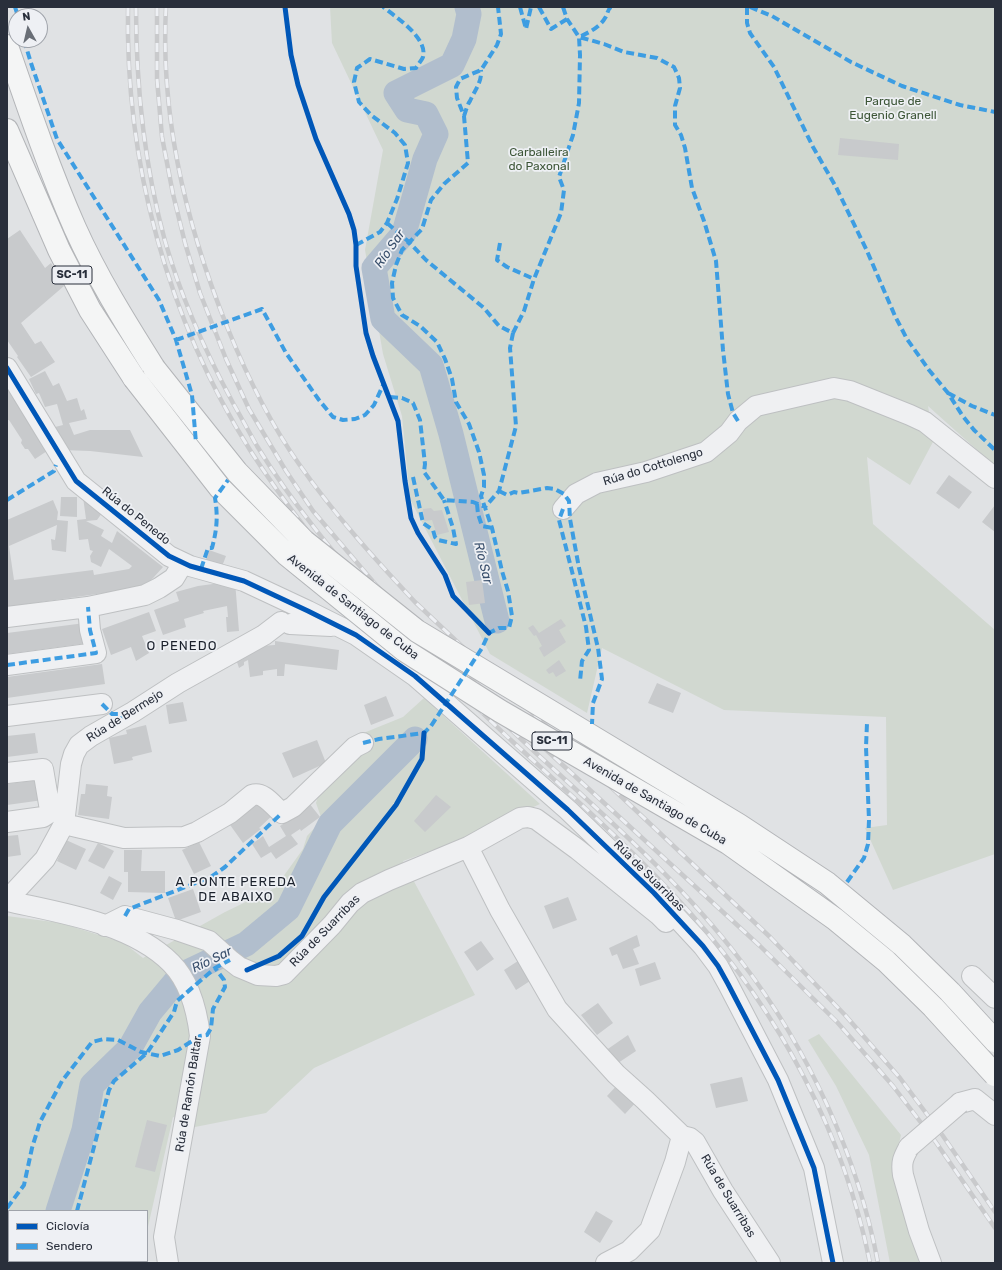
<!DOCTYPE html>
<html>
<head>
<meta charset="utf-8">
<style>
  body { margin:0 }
  #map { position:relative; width:1002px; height:1270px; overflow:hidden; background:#e0e2e4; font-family:Rubik,sans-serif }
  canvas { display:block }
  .frame { position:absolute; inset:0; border:8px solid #292f3b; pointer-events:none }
  .legend { position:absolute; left:8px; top:1210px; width:140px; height:52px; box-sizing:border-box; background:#eef0f4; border:1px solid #9fa3aa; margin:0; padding:5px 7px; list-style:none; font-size:12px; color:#292f3b }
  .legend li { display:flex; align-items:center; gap:8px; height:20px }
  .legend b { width:20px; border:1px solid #9fa3aa }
  .north { position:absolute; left:8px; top:8px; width:40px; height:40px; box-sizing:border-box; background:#eef0f4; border:1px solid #9fa3aa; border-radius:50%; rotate:352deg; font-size:11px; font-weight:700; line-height:16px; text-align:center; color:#292f3b }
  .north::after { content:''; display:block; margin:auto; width:14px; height:18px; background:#696e76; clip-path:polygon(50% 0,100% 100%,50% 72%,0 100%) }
</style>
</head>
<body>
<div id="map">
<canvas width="1002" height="1270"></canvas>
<div class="frame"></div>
<ul class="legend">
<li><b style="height:5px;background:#0057b8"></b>Ciclovía</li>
<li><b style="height:5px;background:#3d9de2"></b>Sendero</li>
</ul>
<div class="north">N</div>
</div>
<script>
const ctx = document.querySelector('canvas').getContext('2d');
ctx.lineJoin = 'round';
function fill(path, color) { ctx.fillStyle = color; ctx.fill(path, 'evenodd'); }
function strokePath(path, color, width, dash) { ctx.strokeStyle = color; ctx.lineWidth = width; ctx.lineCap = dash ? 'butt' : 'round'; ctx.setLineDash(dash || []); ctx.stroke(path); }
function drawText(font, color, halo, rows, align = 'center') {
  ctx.font = font + ' Rubik,sans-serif'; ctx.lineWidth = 3.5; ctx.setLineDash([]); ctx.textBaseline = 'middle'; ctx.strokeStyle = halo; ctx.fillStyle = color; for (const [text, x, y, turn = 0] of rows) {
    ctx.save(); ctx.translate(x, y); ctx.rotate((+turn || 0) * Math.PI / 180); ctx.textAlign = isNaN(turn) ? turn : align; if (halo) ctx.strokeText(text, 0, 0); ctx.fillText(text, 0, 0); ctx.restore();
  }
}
const green = new Path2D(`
  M 330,7 L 995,7 L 995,466 L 928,406 L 934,440 L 910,485 L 867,457 L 873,524 L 995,630 L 995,854 L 893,890 L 865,828 L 887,825 L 886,717 L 724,710 L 602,648 L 587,713 L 490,654 L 410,499 L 402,416 L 383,354 L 365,250 L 383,150 L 332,43 Z
  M 424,698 L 540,804 L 458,841 L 403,861 L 475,995 L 314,1068 L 266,1113 L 195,1127 L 173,1117 L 147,1231 L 147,1211 L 9,1211 L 9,1261 L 140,1261 L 140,1263 L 7,1263 L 7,916 L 61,923 L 124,943 L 143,958 L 225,912 L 275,888 L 303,849 L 307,836 L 322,820 L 316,803 L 320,789 L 361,734 L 403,717 Z
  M 819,1034 L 901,1135 L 894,1166 L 919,1263 L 890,1263 L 869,1155 L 836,1086 L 808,1040 Z`);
const river = new Path2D(`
  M 467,7 L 469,14 L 464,39 L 452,65 L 396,93 L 407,110 L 426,114 L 436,134 L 425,159 L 404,233 L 374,268 L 383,319 L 431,365 L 451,434 L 497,621
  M 58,1211 L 84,1130 L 92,1085 L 130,1048 L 150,1012 L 181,975 L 246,944 L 288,909 L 330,824 L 415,739
  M 46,1263 L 46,1261`);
const building = new Path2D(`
  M 840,138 L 899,144 L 898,160 L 838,155 Z
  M 20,230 L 45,268 L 51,263 L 64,286 L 21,323 L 35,344 L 41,341 L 55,362 L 31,377 L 17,357 L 18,356 L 7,340 L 7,239 Z
  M 45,371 L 53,386 L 59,383 L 67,401 L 77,398 L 81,411 L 84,409 L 87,419 L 69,423 L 74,435 L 90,430 L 130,430 L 143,457 L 90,451 L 62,450 L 51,428 L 63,425 L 57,404 L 45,407 L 39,393 L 36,394 L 29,379 Z
  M 7,385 L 50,449 L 35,459 L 28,449 L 25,449 L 21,443 L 22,440 L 9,420 L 7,420 Z
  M 949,475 L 972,492 L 959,509 L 936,493 Z
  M 61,497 L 77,497 L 77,517 L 60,516 Z
  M 83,497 L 105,509 L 97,520 L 86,521 L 104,530 L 101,536 L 112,543 L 117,531 L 163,567 L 145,587 L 7,607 L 7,520 L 53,500 L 58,512 L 57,520 L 68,521 L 66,552 L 52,550 L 51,539 L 55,540 L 57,525 L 9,546 L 14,580 L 93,570 L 94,575 L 129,569 L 132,566 L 109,549 L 101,567 L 91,562 L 90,556 L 93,551 L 90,550 L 88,539 L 79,540 L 77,520 L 86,519 Z
  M 995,505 L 995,532 L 982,522 Z
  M 431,508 L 434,511 L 442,510 L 449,532 L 437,535 L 432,520 L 424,521 L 423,509 Z
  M 209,550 L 226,556 L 221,569 L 205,564 Z
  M 482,580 L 485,603 L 469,605 L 466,582 Z
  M 235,581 L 239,631 L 227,632 L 226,617 L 228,617 L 227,606 L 203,611 L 204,613 L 184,619 L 186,627 L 163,635 L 154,610 L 179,601 L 176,592 L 198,586 Z
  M 149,612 L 156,631 L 142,636 L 149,653 L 136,661 L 131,647 L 111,655 L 102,629 Z
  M 561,619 L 566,626 L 559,630 L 566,642 L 544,657 L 539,648 L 542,646 L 536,635 L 534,636 L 528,628 L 533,625 L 539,633 Z
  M 85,623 L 88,643 L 7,654 L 7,633 Z
  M 275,641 L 339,650 L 337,670 L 285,664 L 284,676 L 277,676 L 277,669 L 263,671 L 263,675 L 250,677 L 248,660 L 244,662 L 244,665 L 239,668 L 236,659 L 247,651 L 260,649 L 260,646 L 275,645 Z
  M 559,660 L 566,671 L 556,677 L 553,672 L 549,674 L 546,670 Z
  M 102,664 L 105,684 L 7,698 L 7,677 Z
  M 657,683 L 681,693 L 673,713 L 648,703 Z
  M 386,696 L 394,716 L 371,725 L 364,705 Z
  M 183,702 L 187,721 L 169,724 L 166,705 Z
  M 146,725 L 152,752 L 132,757 L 133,760 L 114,764 L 109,738 L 127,734 L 126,730 Z
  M 35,733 L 38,753 L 7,757 L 7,736 Z
  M 317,740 L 326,763 L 293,778 L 282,753 Z
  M 40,780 L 43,800 L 7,805 L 7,784 Z
  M 86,784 L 108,786 L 107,796 L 112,797 L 109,819 L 78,815 L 81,794 L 85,794 Z
  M 436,795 L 451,807 L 425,832 L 414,821 Z
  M 257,796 L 275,813 L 259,828 L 261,829 L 243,843 L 228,822 Z
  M 309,803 L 320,817 L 301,831 L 300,829 L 291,835 L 298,844 L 276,859 L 271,852 L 261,858 L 252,844 L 263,836 L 269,847 L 286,836 L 280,826 L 293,818 Z
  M 18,835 L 21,855 L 7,857 L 7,836 Z
  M 66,840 L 86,849 L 76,870 L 57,861 Z
  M 199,842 L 211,866 L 194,874 L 182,850 Z
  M 98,843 L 114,851 L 104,869 L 88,861 Z
  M 124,850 L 142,850 L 141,871 L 165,871 L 165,893 L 128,892 L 128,872 L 124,872 Z
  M 109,876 L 122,883 L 113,900 L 100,893 Z
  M 193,889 L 201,912 L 176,921 L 168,898 Z
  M 568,897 L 577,920 L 553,929 L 544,906 Z
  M 637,935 L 640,946 L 633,949 L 639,964 L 623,969 L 617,954 L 612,956 L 609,948 Z
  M 481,941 L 494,959 L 477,971 L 464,952 Z
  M 518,961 L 530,981 L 516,990 L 504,970 Z
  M 655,962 L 661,979 L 640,986 L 635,969 Z
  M 598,1003 L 613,1023 L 597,1035 L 581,1015 Z
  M 628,1035 L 636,1051 L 615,1065 L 602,1053 Z
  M 742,1077 L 748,1101 L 716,1108 L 710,1084 Z
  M 620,1082 L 639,1099 L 625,1114 L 607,1096 Z
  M 147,1120 L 167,1125 L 155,1172 L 135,1167 Z
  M 596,1211 L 613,1221 L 600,1243 L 584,1232 Z`);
const minor = new Path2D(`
  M 7,368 L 76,481 L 169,556 L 190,566 L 244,581 L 308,611 L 356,635 L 415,676 L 568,810 L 654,893 L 703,946 L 718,966 L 728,984 L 778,1080 L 814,1168 L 833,1263
  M 563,509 L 576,494 L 597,483 L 646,472 L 706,452 L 729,433 L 738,421 L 756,406 L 834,388 L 850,391 L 910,415 L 925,422 L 995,478
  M 7,617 L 88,607 L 145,595 L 159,588 L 174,578 L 183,563
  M 290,624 L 331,626
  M 7,665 L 96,653 L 90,630 L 88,607
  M 7,716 L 102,704
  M 7,773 L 43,769 L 50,810 L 49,813 L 43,817 L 7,822
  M 64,824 L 124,838 L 184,837 L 197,832 L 230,813 L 252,795 C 264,791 273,806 282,813 L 293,807 L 355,747 L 363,743
  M 468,847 L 500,910 L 557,1009 L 616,1074 L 645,1100 L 682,1136 L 690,1138 L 695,1142 L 723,1191 L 770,1263
  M 7,900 L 45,859 L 64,824 L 71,764 L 74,754 L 79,745 L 91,736 L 133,712 L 178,683 L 264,635 L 281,622
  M 7,901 C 61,913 131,923 171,963 C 190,982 197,1011 200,1036 L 164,1237 L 168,1263
  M 105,926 L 125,916 L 177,930 L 209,941 L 230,960 L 239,967 L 258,975 L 276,976 L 284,974 L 332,925 L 350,903 L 362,893 L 389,880 L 468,847 L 520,818 L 528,817 L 536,819 L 577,849 L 659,915 L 666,922
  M 972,976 L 995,998
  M 960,1103 L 975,1099 L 995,1115
  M 909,1147 C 903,1158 901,1162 903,1175 L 919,1231 L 931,1263
  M 606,1263 L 629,1251 L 650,1230 L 675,1162 L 682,1136`);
const highway = new Path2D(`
  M 7,46 C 28,107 49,169 75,228 C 97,277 125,322 154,368
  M 7,130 L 59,250 L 90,310 L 134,378`);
const rail = new Path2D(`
  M 128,7 C 125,162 167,318 250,450 C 286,506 328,559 373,608 C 420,652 466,698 513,742 C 574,798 637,853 692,915 C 779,1013 844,1133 870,1263
  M 136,7 C 136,86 144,164 165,241 C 181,297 205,351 233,403 C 241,417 249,432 257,446 C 292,503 335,555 379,605 C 431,654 483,704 536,753 C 607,818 682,883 741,961 C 807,1047 858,1156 878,1263
  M 157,7 L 157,79 L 162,137 L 173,194 L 185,243 L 200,293 L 226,359 L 249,409 L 286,471 L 313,511 L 376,585 L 518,724 L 760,946 L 837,1022 L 893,1086 L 935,1141 L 995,1228
  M 166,7 C 160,117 187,228 228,329 C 247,376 270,423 299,464 C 334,514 374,558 415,602 L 770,937 L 845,1015 L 900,1078 L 943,1136 L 995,1212`);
const minorBridge = new Path2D(`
  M 909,1147 L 960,1103`);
const highwayBridge = new Path2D(`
  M 154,368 L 237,472 L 304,541 L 417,631 L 739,825 L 827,883 L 902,945 L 950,992 L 995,1041
  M 134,378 L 220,488 L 287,555 L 404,650 L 500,711 L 728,843 L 835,919 L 886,961 L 933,1007 L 995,1075`);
const quiet = new Path2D(`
  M 15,7 L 18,16
  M 520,7 L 526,29 L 531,7
  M 539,7 L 551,29 L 567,19
  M 563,7 L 567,19 L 579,37 L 604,44 L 624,52 L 657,58 L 674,67 L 679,78 L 680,88 L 675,106 L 675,125 L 681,135 L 685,148 L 692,188 L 704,221 L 716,261 L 723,350 L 728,394 L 733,413 L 738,421
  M 747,7 L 747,23 L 750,33 L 774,67 L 813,147 L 836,187 L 867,251 L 895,316 L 907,339 L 929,370 L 948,393 L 962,415 L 974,430 L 995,450
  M 750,7 L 772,16 L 851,62 L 902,86 L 960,105 L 995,112
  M 24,40 L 31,63 L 57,139 L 159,300 L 176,340 L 192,395 L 196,443
  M 464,116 C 466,111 467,105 470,101 C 475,90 482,82 481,70
  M 387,223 L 409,242 L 426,260 L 484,308 L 499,326 L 513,333 L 510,348 L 516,426 L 499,491 L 485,507
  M 500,243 L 497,260 L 507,267 L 534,279
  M 356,245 L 380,232 L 387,223 L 397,199 L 408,163 L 405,145 L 395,133 L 371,115 L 359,102 L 354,82 L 357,68 L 370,59 L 404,69 L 416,68 C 418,64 422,60 423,57 C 428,38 396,17 383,7
  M 513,333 L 524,311 L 534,279 L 561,213 L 564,190 L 559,177 L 573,135 L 579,103 L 580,55 L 579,37 C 588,33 600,27 605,18 C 608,14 607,10 611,7
  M 176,340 L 262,309 L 286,353 L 319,400 L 333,417 L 343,420 L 355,419 L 365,415 L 374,405 L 384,383
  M 948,393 L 972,406 L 995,415
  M 390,397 L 402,398 L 413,403 L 420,420 L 425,464 L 424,472 L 444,500 L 473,502 L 485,507
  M 413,477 L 423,523 L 433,530 L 435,537 L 438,540 L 456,544 L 453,528 L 444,500
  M 499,491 L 507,495 L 514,492 L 519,493 L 547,488 L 555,489 L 564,494 L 569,501 L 570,519 L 579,568 L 598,648 L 602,679 L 593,703 L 592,724
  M 7,500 L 54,471 L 56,465
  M 477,504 L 478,514 L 482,526 L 492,528
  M 563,509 L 559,520 L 586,627 L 589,650 L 582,661 L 580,681
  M 201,569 L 208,548 L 212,548 C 217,529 218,517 215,498 L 228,480
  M 7,665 L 96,653 L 90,630 L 88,607
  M 102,704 L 112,714 L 120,714 L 124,717
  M 363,743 L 379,739 L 424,733 L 431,726 L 482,648 L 489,633 L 499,628 L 509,628 L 512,616 L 508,591 L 502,571 L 492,528 L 481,496 L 484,487 L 484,475 L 479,452 L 469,424 L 456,402 L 452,379 L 445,359 L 437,342 L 420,326 L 402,315 L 393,298 L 392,283 L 396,265 L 402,250 L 422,229 L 431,200 L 444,184 L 468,163 L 464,116 L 457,98 L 456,87 L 460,79 L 481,70 L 497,45 L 501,34 L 498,7
  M 847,882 L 864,858 L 868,844 L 869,820 L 866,747 L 867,723
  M 125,916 L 129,909 L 211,877 L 225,867 L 245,848 L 282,813
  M 7,1208 L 24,1185 L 32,1148 L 40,1122 L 62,1081 L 92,1042 L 104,1039 L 118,1040 L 141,1052 L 160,1056 L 178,1050 L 200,1036 L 207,1035 L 211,1028 L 213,1009 L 225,987 L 224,980 L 215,968
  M 77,1211 L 109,1090 L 114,1081 L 147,1053 L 174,1012 L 177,1001 L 215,968 L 230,960
  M 64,1263 L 64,1261`);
const cycleway = new Path2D(`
  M 285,7 L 291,55 L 298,85 L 316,139 L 349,214 L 354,230 L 356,245 L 356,266 L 366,333 L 373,356 L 398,421 L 405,481 L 411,518 L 418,533 L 445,575 L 453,596 L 489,633
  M 7,368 L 76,481 L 169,556 L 190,566 L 244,581 L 308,611 L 356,635 L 415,676 L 568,810 L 654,893 L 703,946 L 718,966 L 728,984 L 778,1080 L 814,1168 L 833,1263
  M 247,970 L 279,956 L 302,936 L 324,897 L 396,805 L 422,759 L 424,733`);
const shields = [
  [72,275,40],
  [552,741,40]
];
const shieldNames = [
  ["SC-11",72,275],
  ["SC-11",552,741]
];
const parkNames = [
  ["Parque de",893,102],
  ["Eugenio Granell",893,116],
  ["Carballeira",539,153],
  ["do Paxonal",539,167]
];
const streetNames = [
  ["Rúa do Cottolengo",653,467,-17],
  ["Rúa do Penedo",136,516,39],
  ["Avenida de Santiago de Cuba",353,607,38],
  ["Rúa de Bermejo",125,716,-32],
  ["Avenida de Santiago de Cuba",655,801,30],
  ["Rúa de Suarribas",649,876,45],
  ["Rúa de Suarribas",325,931,-46],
  ["Rúa de Ramón Baltar",189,1094,-81],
  ["Rúa de Suarribas",728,1196,59]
];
const waterNames = [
  ["Río Sar",390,249,-55],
  ["Río Sar",483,563,76],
  ["Río Sar",212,960,-26]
];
const neighbourhoodNames = [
  ["O PENEDO",182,646],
  ["A PONTE PEREDA",236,882],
  ["DE ABAIXO",236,897]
];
fill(green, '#d1d8d0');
strokePath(river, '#b1becd', 25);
fill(building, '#c8cacc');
strokePath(minor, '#bec0c2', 22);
strokePath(highway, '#b3b5b8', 24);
strokePath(minor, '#eff0f2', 20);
strokePath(highway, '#f4f5f5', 22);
strokePath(rail, '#c9cacc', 4.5);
strokePath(rail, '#eef0f4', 3, [9]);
strokePath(minorBridge, '#bec0c2', 22, []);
strokePath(highwayBridge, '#b3b5b8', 24, []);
strokePath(minorBridge, '#eff0f2', 20);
strokePath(highwayBridge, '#f4f5f5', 22);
strokePath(quiet, '#3d9de2', 4, [8, 4]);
strokePath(cycleway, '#0057b8', 5);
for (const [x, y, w] of shields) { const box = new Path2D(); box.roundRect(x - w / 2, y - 9, w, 18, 3); ctx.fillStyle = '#eef0f4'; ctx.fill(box); strokePath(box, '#292f3b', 1); }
drawText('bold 11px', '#292f3b', null, shieldNames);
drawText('12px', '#3d5638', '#eef0f4', parkNames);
drawText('12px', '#292f3b', '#eef0f4', streetNames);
drawText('italic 13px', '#384e6b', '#eef0f4', waterNames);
ctx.letterSpacing = '1px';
drawText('13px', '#1b212c', '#eef0f4', neighbourhoodNames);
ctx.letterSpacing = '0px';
</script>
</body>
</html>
